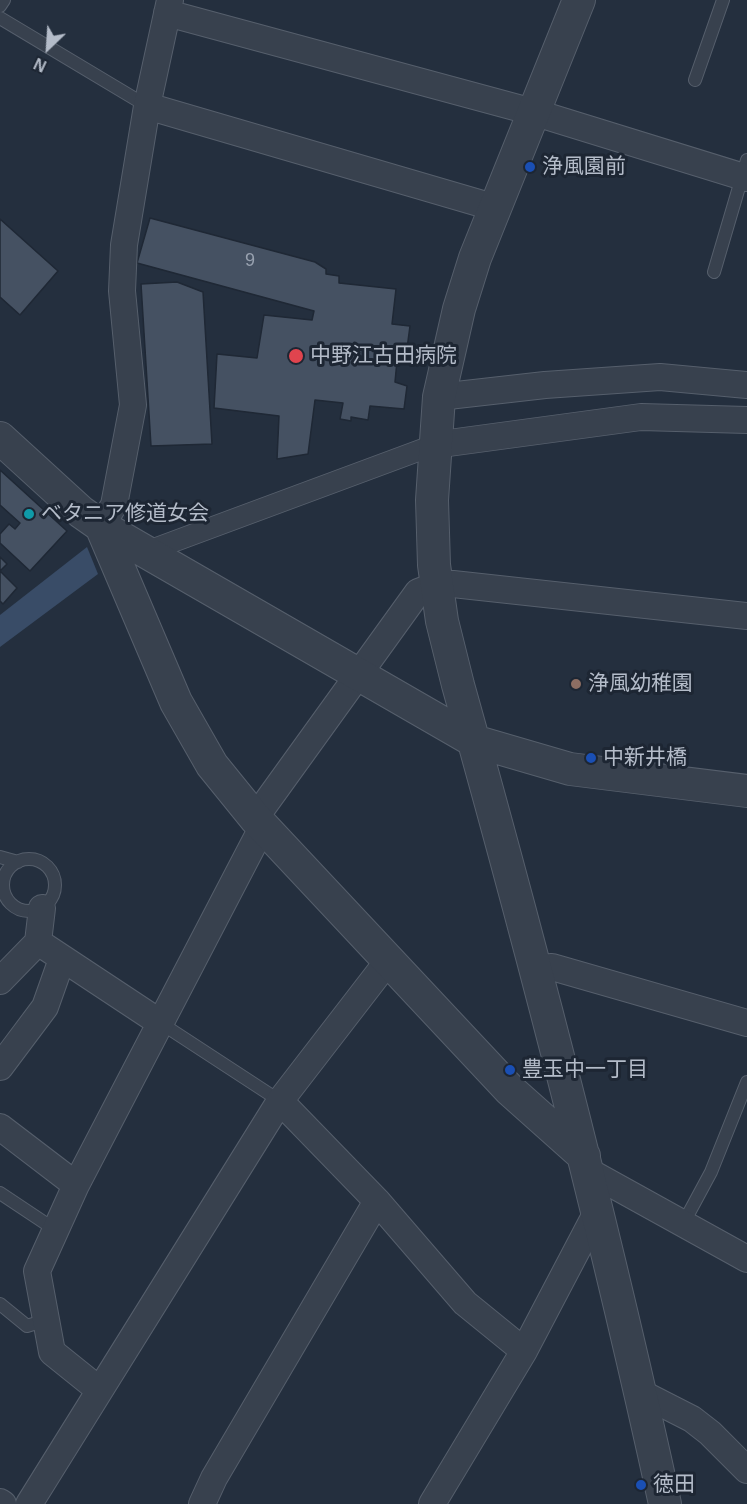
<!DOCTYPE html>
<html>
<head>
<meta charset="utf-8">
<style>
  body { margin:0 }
  #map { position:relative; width:747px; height:1504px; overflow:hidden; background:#242f3e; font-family:Helvetica,sans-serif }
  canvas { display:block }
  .north { position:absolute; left:18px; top:18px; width:60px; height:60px; -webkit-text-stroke:4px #1d2633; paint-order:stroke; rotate:205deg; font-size:16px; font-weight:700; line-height:24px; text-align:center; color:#b4bcc9 }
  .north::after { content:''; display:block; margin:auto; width:21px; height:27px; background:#b4bcc9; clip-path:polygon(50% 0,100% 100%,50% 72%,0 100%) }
</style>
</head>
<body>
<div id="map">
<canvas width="747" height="1504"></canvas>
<div class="north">N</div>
</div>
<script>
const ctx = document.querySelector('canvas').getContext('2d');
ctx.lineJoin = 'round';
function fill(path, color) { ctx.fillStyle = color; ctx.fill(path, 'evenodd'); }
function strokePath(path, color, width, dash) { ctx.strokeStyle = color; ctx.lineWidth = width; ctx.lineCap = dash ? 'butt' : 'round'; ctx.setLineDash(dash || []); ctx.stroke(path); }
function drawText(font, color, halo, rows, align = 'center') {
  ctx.font = font + ' Helvetica,"Noto Sans JP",sans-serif'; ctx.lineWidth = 6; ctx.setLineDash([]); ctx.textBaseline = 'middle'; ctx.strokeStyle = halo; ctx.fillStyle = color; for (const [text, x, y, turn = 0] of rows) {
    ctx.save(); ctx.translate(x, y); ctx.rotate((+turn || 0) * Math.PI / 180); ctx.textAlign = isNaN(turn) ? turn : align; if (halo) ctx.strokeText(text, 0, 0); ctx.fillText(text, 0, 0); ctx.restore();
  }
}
const water = new Path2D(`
  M 87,547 L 98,574 L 0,647 L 0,615 Z`);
const building = new Path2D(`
  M 150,218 L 315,262 L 326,269 L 326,274 L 339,276 L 339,283 L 396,289 L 392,324 L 410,326 L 406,356 L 390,354 L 389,360 L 397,361 L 395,382 L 407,386 L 404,409 L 370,406 L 368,420 L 351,417 L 351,421 L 340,419 L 343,403 L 315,400 L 308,454 L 277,459 L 279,416 L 214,408 L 217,354 L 257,358 L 264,315 L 312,320 L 314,311 L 137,263 Z
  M 0,219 L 58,271 L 20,315 L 0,297 Z
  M 177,282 L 203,292 L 212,444 L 151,446 L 141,284 Z
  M 0,470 L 67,531 L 30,571 L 0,543 L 0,534 L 9,524 L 15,529 L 20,523 L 0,505 Z
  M 0,557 L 7,564 L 0,571 L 17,588 L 3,604 L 0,601 Z`);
const service = new Path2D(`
  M 0,6 L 4,0
  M 0,18 L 147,106
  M 695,80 L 723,0
  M 714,272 L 747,160
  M 0,857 L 18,862
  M3 885a26 26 0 1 1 52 0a26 26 0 1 1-52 0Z
  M 159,1022 L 280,1101
  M 0,1193 L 54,1229
  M 683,1224 L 711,1172 L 747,1082
  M 0,1304 L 27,1326 L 46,1320`);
const pedestrian = new Path2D(`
  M 143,553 L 434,445`);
const minor = new Path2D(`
  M 167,13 L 533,112 L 747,178
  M 147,106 L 496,208
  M 439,397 L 545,385 L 660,377 L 747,385
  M 434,445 L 641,417 L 747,420
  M 101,526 L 114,505 L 133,405 L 122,291 L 124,245 L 147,106 L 170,0
  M 255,818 L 418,592 L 436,585 L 453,584 L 747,616
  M 42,908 L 38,942 L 159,1022
  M 536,969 L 552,967 L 747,1023
  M 0,981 L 38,942
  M 0,1067 L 45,1007 L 62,959
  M 280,1101 L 377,1201 L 465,1303 L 524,1351
  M 0,1127 L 76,1185
  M 588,1171 L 747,1259
  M 98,1389 L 52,1352 L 37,1271 L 76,1185 L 263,826
  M 643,1394 L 692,1419 L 710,1433 L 747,1470
  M 0,1502 L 3,1504
  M 29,1504 L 280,1101 L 388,961
  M 202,1504 L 214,1478 L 377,1201
  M 432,1504 L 524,1351 L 598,1210`);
const tertiary = new Path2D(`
  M 579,0 L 475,258 L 459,309 L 439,397 L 432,500 L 434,565 L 442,621 L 458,685 C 534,956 605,1229 665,1504
  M 0,438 L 81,512 L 101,526 L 474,741 L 570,769 L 747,791
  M 101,526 L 176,702 L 212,765 L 255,818 L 510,1090 L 584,1156`);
const markers = [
  [530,167,6,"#1a4fb4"],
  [296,356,8,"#e0444e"],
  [29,514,6,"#0f9aa8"],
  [576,684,6,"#8d6e63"],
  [591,758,6,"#1a4fb4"],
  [510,1070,6,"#1a4fb4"],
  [641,1485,6,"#1a4fb4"]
];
const numberNames = [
  ["9",250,261]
];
const poiNames = [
  ["浄風園前",542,167],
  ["中野江古田病院",310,356],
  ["ベタニア修道女会",41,514],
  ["浄風幼稚園",588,684],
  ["中新井橋",603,758],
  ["豊玉中一丁目",522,1070],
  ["徳田",653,1485]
];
fill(water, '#394c67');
fill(building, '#455162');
strokePath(building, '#1f2835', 1.5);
strokePath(service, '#565f6c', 14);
strokePath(pedestrian, '#565f6c', 22);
strokePath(minor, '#565f6c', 28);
strokePath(tertiary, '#565f6c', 34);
strokePath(service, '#38414e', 12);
strokePath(pedestrian, '#38414e', 20);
strokePath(minor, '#38414e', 26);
strokePath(tertiary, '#38414e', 32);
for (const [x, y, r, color] of markers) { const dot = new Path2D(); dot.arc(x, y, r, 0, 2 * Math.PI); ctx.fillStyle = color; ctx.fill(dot); strokePath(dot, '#1d2633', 2); }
drawText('18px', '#98a1af', null, numberNames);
drawText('21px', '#b4bcc9', '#1d2633', poiNames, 'left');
</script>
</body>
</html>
